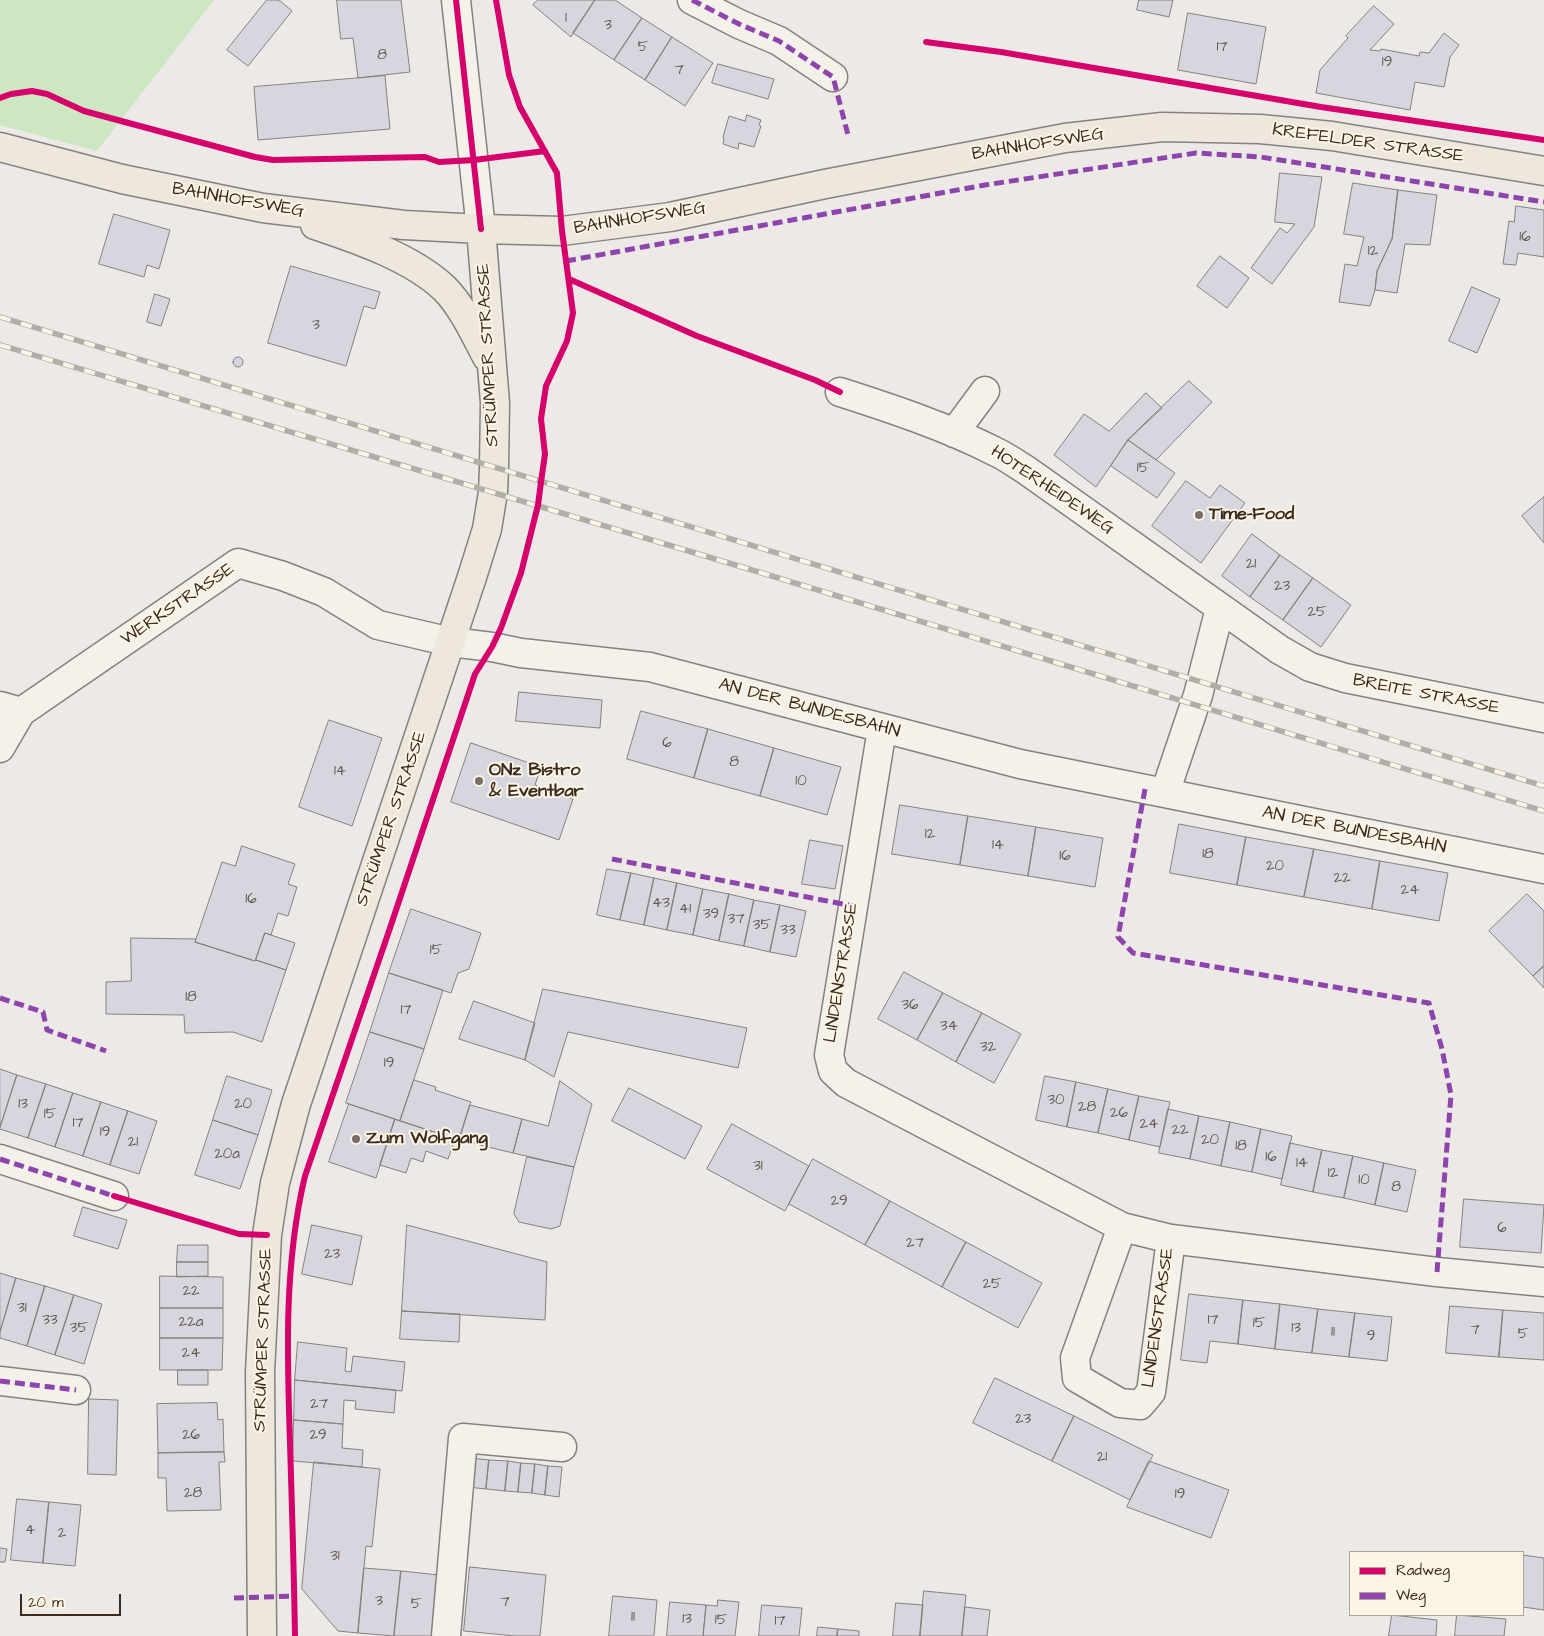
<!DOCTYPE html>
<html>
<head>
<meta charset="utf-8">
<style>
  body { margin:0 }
  #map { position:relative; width:1544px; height:1636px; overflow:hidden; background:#ece9e7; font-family:"Architects Daughter",sans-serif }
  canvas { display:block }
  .legend { position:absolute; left:1349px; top:1551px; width:175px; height:65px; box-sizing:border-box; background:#fcf5e5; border:1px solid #afa495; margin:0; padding:6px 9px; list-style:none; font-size:15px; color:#3b2a1e }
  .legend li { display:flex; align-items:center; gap:10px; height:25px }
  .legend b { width:25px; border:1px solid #afa495 }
  .scale { position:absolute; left:20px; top:1594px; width:101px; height:22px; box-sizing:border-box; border:2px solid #3b2a1e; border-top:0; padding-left:6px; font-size:15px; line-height:18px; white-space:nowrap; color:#3b2a1e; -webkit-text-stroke:4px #fcf5e5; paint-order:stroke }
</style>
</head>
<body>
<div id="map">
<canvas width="1544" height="1636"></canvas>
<ul class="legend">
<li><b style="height:6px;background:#d6006c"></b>Radweg</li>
<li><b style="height:6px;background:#8e44ad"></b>Weg</li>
</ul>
<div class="scale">20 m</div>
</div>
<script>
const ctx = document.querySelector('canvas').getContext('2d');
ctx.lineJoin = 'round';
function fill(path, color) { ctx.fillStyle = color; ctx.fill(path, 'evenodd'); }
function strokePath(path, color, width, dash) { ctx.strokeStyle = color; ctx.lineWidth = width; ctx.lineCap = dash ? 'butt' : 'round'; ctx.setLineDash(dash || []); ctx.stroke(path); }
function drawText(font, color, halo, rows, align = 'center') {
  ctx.font = font + ' "Architects Daughter",sans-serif'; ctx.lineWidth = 4; ctx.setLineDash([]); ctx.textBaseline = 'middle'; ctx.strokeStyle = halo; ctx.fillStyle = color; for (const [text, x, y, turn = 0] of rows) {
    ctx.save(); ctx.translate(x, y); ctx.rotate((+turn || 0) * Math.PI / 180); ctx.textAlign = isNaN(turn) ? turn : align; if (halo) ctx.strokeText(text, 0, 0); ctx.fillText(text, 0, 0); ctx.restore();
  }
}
const green = new Path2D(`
  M 0,0 L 214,0 L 97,151 L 0,125 Z`);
const building = new Path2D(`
  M 267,0 L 279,0 L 292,11 L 248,66 L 227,50 Z
  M 337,0 L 401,0 L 410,72 L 358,78 L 353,38 L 341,39 Z
  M 538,0 L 595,0 L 571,37 L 533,5 Z
  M 595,0 L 615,0 L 642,18 L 614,60 L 573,33 Z
  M 1139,0 L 1173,0 L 1169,17 L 1137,10 Z
  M 1374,6 L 1394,24 L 1370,50 L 1380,51 L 1381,49 L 1419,56 L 1420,52 L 1429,53 L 1444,33 L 1459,45 L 1450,57 L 1444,87 L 1415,82 L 1410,110 L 1316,93 L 1320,70 L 1348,38 L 1346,36 Z
  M 1188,13 L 1266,27 L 1256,84 L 1178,70 Z
  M 642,18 L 672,37 L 645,80 L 614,60 Z
  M 672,37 L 713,63 L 685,106 L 645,80 Z
  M 718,64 L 774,79 L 768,99 L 712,83 Z
  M 385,76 L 390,129 L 258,140 L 254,87 Z
  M 747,115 L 761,120 L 759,125 L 761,126 L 754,147 L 739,143 L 738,149 L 723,144 L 724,139 L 723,137 L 729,116 L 745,121 Z
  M 1280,173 L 1322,177 L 1314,227 L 1272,284 L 1251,268 L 1280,228 L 1287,233 L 1295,224 L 1275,222 Z
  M 1353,183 L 1398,190 L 1392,239 L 1377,271 L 1375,290 L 1370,306 L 1339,302 L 1345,264 L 1357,266 L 1364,237 L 1344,234 Z
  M 1398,190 L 1437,195 L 1430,245 L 1405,244 L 1397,293 L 1375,290 L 1377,271 L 1392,239 Z
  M 1516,206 L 1544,210 L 1544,257 L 1518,253 L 1516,265 L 1503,264 L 1509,221 L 1514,222 Z
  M 114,214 L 170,230 L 159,269 L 147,265 L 144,277 L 99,264 Z
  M 1220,256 L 1249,278 L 1227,308 L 1197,286 Z
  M 291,266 L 380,292 L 375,309 L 364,306 L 346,366 L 268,343 Z
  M 1472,287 L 1500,299 L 1477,353 L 1449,341 Z
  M 155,294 L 170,299 L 161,326 L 147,322 Z
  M233 362a5 5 0 1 1 10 0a5 5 0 1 1-10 0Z
  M 1189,381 L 1212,402 L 1156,460 L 1128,440 Z
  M 1146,393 L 1162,408 L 1128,440 L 1096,487 L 1054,455 L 1084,414 L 1109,431 Z
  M 1128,440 L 1175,473 L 1157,498 L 1111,466 Z
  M 1186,481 L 1210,498 L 1220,485 L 1245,503 L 1201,563 L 1152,526 Z
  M 1544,497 L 1544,543 L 1522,516 Z
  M 1252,534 L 1280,555 L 1250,597 L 1222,576 Z
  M 1280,555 L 1313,578 L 1283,620 L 1250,597 Z
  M 1313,578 L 1351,605 L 1321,647 L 1283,620 Z
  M 519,692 L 602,700 L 600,728 L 516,721 Z
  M 641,711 L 708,729 L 694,778 L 627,759 Z
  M 329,720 L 382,738 L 352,826 L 299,807 Z
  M 708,729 L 774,748 L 760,796 L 694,778 Z
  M 471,743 L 541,767 L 535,785 L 573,799 L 559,840 L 451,802 Z
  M 774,748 L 841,767 L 827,815 L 760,796 Z
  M 900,805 L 968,816 L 960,865 L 892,854 Z
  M 968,816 L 1036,827 L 1028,876 L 960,865 Z
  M 1179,824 L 1246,837 L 1237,885 L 1170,873 Z
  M 1036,827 L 1103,838 L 1095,887 L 1028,876 Z
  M 1246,837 L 1314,849 L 1304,897 L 1237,885 Z
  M 810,840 L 843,846 L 835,889 L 802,884 Z
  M 242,846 L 295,864 L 288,884 L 297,887 L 288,916 L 278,913 L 271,935 L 265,933 L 255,961 L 195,942 L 222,862 L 235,866 Z
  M 1314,849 L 1380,861 L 1372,909 L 1304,897 Z
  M 1380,861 L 1448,873 L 1439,921 L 1372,909 Z
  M 607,869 L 631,873 L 620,920 L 597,915 Z
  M 631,873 L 654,878 L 644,925 L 620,920 Z
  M 654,878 L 677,883 L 667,930 L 644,925 Z
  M 677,883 L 703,889 L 693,935 L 667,930 Z
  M 703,889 L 729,894 L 719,941 L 693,935 Z
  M 729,894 L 754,900 L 744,946 L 719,941 Z
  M 1527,894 L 1544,911 L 1544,966 L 1533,976 L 1489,931 Z
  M 754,900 L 780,905 L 770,952 L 744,946 Z
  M 780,905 L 806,911 L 796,957 L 770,952 Z
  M 411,909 L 481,933 L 469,969 L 458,973 L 451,993 L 389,973 Z
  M 265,933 L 295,943 L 286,970 L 256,960 Z
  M 131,938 L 196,939 L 195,942 L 255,961 L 256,960 L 286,970 L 262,1042 L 233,1032 L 185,1033 L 184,1015 L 106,1014 L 106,982 L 131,981 Z
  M 1544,966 L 1544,988 L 1533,976 Z
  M 904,972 L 943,993 L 917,1040 L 878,1019 Z
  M 389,973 L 443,990 L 424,1049 L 370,1032 Z
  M 543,989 L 747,1028 L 738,1068 L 568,1032 L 554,1077 L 525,1060 Z
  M 943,993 L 982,1013 L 956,1062 L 917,1040 Z
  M 474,1001 L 535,1023 L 525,1060 L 459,1039 Z
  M 982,1013 L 1021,1034 L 994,1083 L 956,1062 Z
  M 370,1032 L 424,1049 L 400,1121 L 346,1103 Z
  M 0,1069 L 17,1075 L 0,1127 Z
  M 17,1075 L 46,1084 L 28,1138 L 0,1129 Z
  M 227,1076 L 272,1090 L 258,1135 L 213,1120 Z
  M 1045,1076 L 1076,1082 L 1067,1127 L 1036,1120 Z
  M 414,1080 L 436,1087 L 435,1090 L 471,1102 L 459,1140 L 400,1121 Z
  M 560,1081 L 592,1104 L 574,1167 L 513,1153 L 522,1119 L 548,1126 Z
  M 1076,1082 L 1108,1089 L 1098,1133 L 1067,1127 Z
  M 46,1084 L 73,1093 L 55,1147 L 28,1138 Z
  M 629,1088 L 702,1126 L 685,1159 L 612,1121 Z
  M 1108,1089 L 1139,1096 L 1129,1140 L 1098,1133 Z
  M 73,1093 L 101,1102 L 83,1156 L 55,1147 Z
  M 1139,1096 L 1170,1102 L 1160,1147 L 1129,1140 Z
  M 101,1102 L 128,1111 L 110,1165 L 83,1156 Z
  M 349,1104 L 395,1119 L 376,1178 L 329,1162 Z
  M 470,1105 L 522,1119 L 513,1153 L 459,1140 Z
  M 1168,1109 L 1199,1116 L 1190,1159 L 1159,1153 Z
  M 128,1111 L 157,1121 L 139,1174 L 110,1165 Z
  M 1199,1116 L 1230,1122 L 1221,1166 L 1190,1159 Z
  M 395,1119 L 455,1139 L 448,1159 L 426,1151 L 423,1162 L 411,1158 L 406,1173 L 380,1165 Z
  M 213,1120 L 258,1135 L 240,1189 L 195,1175 Z
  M 1230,1122 L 1261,1129 L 1252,1172 L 1221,1166 Z
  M 732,1124 L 809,1166 L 785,1211 L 707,1169 Z
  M 1261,1129 L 1292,1136 L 1282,1179 L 1252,1172 Z
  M 1290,1143 L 1322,1150 L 1313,1192 L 1281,1185 Z
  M 1322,1150 L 1353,1156 L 1344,1198 L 1313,1192 Z
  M 1353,1156 L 1384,1163 L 1375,1205 L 1344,1198 Z
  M 527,1157 L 574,1167 L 560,1226 L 551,1229 L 519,1222 L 514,1214 Z
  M 813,1159 L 890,1201 L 865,1245 L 789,1204 Z
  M 1384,1163 L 1416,1170 L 1407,1212 L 1375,1205 Z
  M 1464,1199 L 1544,1205 L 1541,1253 L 1460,1247 Z
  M 890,1201 L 966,1242 L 942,1287 L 865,1245 Z
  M 83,1207 L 127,1220 L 118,1249 L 74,1236 Z
  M 312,1225 L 362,1236 L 352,1285 L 302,1274 Z
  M 407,1225 L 547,1262 L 545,1320 L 402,1311 Z
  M 966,1242 L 1042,1283 L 1018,1328 L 942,1287 Z
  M 178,1245 L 208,1245 L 208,1262 L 177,1262 Z
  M 177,1262 L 208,1262 L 208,1276 L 177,1277 Z
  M 0,1273 L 16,1278 L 0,1332 Z
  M 160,1276 L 223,1277 L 223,1308 L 160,1308 Z
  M 16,1278 L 45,1286 L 27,1346 L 0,1338 L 0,1332 Z
  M 45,1286 L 74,1295 L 55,1355 L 27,1346 Z
  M 1189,1294 L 1243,1300 L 1238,1344 L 1210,1341 L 1207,1363 L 1181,1360 Z
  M 74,1295 L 102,1304 L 84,1364 L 55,1355 Z
  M 1243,1300 L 1280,1304 L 1275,1349 L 1238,1344 Z
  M 1280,1304 L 1318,1309 L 1312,1353 L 1275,1349 Z
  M 1450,1306 L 1503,1310 L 1499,1357 L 1446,1353 Z
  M 160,1308 L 223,1308 L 223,1338 L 160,1338 Z
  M 1318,1309 L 1355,1313 L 1349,1357 L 1312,1353 Z
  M 1503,1310 L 1544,1313 L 1544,1360 L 1499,1357 Z
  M 402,1311 L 460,1314 L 459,1342 L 400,1339 Z
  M 1355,1313 L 1392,1317 L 1387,1361 L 1349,1357 Z
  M 160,1338 L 223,1338 L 222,1370 L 160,1370 Z
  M 298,1342 L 347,1348 L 345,1371 L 351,1372 L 353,1356 L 405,1362 L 402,1391 L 295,1380 Z
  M 178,1370 L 208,1370 L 208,1385 L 178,1385 Z
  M 995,1378 L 1074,1416 L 1052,1461 L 973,1423 Z
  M 295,1380 L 396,1390 L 394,1413 L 355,1409 L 356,1401 L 344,1400 L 343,1424 L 294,1420 Z
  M 89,1399 L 118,1400 L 116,1475 L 88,1474 Z
  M 217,1403 L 218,1420 L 223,1419 L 224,1452 L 158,1453 L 157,1404 Z
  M 1074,1416 L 1153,1455 L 1130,1500 L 1052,1461 Z
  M 294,1420 L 343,1424 L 342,1448 L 363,1450 L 362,1467 L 293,1461 Z
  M 224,1452 L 225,1462 L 219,1462 L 221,1510 L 167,1511 L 166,1478 L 158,1478 L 158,1453 Z
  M 471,1458 L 489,1460 L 486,1489 L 468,1487 Z
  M 489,1460 L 508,1461 L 505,1491 L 486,1489 Z
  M 508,1461 L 521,1463 L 518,1492 L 505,1491 Z
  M 1149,1461 L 1229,1490 L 1211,1538 L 1127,1507 Z
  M 314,1462 L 380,1469 L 372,1547 L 366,1546 L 358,1633 L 338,1631 L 302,1589 Z
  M 521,1463 L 535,1464 L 532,1493 L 518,1492 Z
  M 535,1464 L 548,1466 L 545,1495 L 532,1493 Z
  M 548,1466 L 562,1467 L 559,1497 L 545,1495 Z
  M 17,1499 L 49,1502 L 43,1563 L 11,1560 Z
  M 49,1502 L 81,1505 L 75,1566 L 43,1563 Z
  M 0,1548 L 7,1549 L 5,1562 L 0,1562 Z
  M 1523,1555 L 1544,1558 L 1544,1610 L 1523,1607 Z
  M 470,1567 L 546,1575 L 540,1636 L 515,1636 L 464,1631 Z
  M 364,1568 L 401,1571 L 394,1636 L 358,1633 Z
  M 401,1571 L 439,1575 L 433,1636 L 394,1636 Z
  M 924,1591 L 966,1595 L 962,1636 L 920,1636 Z
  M 613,1596 L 657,1600 L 654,1636 L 609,1636 Z
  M 718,1600 L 739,1602 L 735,1636 L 703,1636 L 706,1605 L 717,1606 Z
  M 670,1602 L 706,1605 L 703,1636 L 667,1636 Z
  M 896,1603 L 923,1605 L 920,1636 L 893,1636 Z
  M 762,1605 L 802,1608 L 799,1636 L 759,1636 Z
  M 965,1607 L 990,1610 L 987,1636 L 962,1636 Z
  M 1392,1615 L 1437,1620 L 1436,1636 L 1389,1636 Z
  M 1457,1615 L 1506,1619 L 1504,1636 L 1455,1636 Z
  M 818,1627 L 838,1629 L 837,1636 L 817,1636 Z
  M 838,1629 L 859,1631 L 859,1636 L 837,1636 Z`);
const minor = new Path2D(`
  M 456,0 L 481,229
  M 692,0 L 739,24 L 779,41 L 833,77
  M 840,392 C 893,409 947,427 996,452 C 1007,457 1016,464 1026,470 L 1280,650 L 1310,667 L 1345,678 L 1544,718
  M 954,433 L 985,391
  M 0,706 L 21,712 L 238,563 L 283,576 L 324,592 L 378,625 L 451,642 L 492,647 L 521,653 L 650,667 L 1020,764 L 1544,869
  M 882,729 L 829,1055 L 833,1071 L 846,1083 L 1122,1227 L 1171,1239 L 1437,1272 L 1544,1282
  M 0,748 L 21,712
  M 1165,793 L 1198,695 L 1220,608
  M 0,1159 L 114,1196
  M 1122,1227 L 1075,1358 L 1077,1378 L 1120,1403 L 1140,1405 L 1151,1392 L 1171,1239
  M 0,1381 L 76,1390
  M 446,1636 L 463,1438 L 562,1447`);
const major = new Path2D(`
  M 0,147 L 122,179 L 263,208 L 404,225 L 481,229 L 562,231 L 670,217 L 825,184 L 1065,138 L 1162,127 L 1260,129 L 1332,136 L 1544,171
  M 315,225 C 357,239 413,258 445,289 C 462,306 476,336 487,357
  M 262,1636 L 260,1372 L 267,1235 L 275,1183 L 296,1104 L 472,577 L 487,529 L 493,492 L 494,468 L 495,403 L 481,229`);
const rail = new Path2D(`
  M 0,317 L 1544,786
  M 0,345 L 762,573 L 1544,811`);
const quiet = new Path2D(`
  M 692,0 L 739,24 L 779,41 L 833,77 L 848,135
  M 566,261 L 985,185 L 1196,153 L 1261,157 L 1544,202
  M 1145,789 L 1118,937 L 1133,953 L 1429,1003 L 1442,1049 L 1451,1095 L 1437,1272
  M 612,859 L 853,906
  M 0,998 L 43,1012 L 47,1030 L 106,1051
  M 0,1159 L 117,1197
  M 0,1381 L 76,1390
  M 234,1598 L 294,1596`);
const cycleway = new Path2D(`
  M 456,0 L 481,229
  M 926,42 L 1001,52 L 1321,107 L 1544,140
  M 0,98 L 11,94 L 32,91 L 47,94 L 84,111 L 255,157 L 273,160 L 425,157 L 439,162 L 474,160 L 545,151
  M 569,279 L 697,336 L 815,380 L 840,392
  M 114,1196 L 239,1234 L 267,1235
  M 295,1636 C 294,1572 292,1507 290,1443 C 287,1354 284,1264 305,1176 L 390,928 L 475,674 L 492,647 L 501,628 L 521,573 L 538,505 L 541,482 L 545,454 L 541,419 L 546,386 L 567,341 L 573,313 L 562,231 L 557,173 L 520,107 L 509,75 L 496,0`);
const markers = [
  [1199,515,5,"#796d64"],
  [479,781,5,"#796d64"],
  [356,1139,5,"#796d64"]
];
const numberNames = [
  ["1",566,19],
  ["3",608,26],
  ["5",643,48],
  ["17",1222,48],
  ["8",382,56],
  ["19",1387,63],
  ["7",679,71],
  ["16",1525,238],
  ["12",1373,252],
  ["3",316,326],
  ["15",1143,469],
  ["21",1251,565],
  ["23",1282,587],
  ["25",1317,613],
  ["6",667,744],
  ["8",734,763],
  ["14",340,772],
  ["10",801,782],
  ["12",930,835],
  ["14",998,846],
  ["18",1208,855],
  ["16",1065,857],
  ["20",1275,867],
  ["22",1342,879],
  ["24",1410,891],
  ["16",251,900],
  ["43",661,904],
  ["41",685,910],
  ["39",711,915],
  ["37",736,920],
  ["35",762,926],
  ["33",788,931],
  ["15",436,951],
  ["18",191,998],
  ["36",910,1006],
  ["17",406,1011],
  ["34",949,1027],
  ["32",988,1048],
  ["19",389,1064],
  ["30",1056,1101],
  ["13",23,1105],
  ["20",243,1105],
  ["28",1087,1108],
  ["26",1119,1114],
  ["15",50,1115],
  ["17",78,1124],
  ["24",1149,1125],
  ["22",1180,1131],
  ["19",105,1133],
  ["20",1210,1141],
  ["21",133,1143],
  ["18",1241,1147],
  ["20a",227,1155],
  ["16",1271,1158],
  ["14",1302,1164],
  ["31",758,1167],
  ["12",1333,1174],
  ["10",1364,1181],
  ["8",1396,1188],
  ["29",839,1202],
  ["6",1502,1229],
  ["27",915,1244],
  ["23",332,1255],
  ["25",992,1285],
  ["22",191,1292],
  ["31",22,1309],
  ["33",50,1321],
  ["17",1213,1321],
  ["22a",191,1323],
  ["15",1259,1324],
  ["35",79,1329],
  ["13",1296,1329],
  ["7",1475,1331],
  ["11",1333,1333],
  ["5",1523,1335],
  ["9",1371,1337],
  ["24",191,1354],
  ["27",319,1405],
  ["23",1023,1420],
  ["26",191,1436],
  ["29",318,1436],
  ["21",1102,1458],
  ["28",193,1494],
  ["19",1180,1495],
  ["4",30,1531],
  ["2",62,1534],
  ["31",335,1557],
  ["3",379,1602],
  ["7",505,1603],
  ["5",416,1605],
  ["11",633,1618],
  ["13",687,1620],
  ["15",721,1621],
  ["17",780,1622]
];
const streetNames = [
  ["KREFELDER STRASSE",1368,144,8],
  ["BAHNHOFSWEG",1038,145,-9],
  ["BAHNHOFSWEG",238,201,10],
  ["BAHNHOFSWEG",640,219,-9],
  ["STRÜMPER STRASSE",489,355,-93],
  ["HOTERHEIDEWEG",1052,491,34],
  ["WERKSTRASSE",178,605,-34],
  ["BREITE STRASSE",1426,695,11],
  ["AN DER BUNDESBAHN",809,709,15],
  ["STRÜMPER STRASSE",392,819,-71],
  ["AN DER BUNDESBAHN",1354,831,11],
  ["LINDENSTRASSE",842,973,-81],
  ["LINDENSTRASSE",1159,1318,-82],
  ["STRÜMPER STRASSE",264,1340,-88]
];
const poiNames = [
  ["Time-Food",1209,515],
  ["ONz Bistro",489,771],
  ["& Eventbar",489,792],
  ["Zum Wolfgang",366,1139]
];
fill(green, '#cee7c3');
fill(building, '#d7d5de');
strokePath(building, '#86817d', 1);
strokePath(minor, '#86817d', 31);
strokePath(major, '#86817d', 31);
strokePath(minor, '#f4f1eb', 28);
strokePath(major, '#ede7de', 28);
strokePath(rail, '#b1aea8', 5.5);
strokePath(rail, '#fcf5e5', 4, [11]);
strokePath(quiet, '#8e44ad', 5, [10, 5]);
strokePath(cycleway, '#d6006c', 6);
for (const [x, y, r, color] of markers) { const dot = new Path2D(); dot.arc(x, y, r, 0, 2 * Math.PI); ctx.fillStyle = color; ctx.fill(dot); strokePath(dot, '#fcf5e5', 2); }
drawText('15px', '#62554e', null, numberNames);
drawText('18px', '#3b2a1e', '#fcf5e5', streetNames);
drawText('bold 18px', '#3b2a1e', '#fcf5e5', poiNames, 'left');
</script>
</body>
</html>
